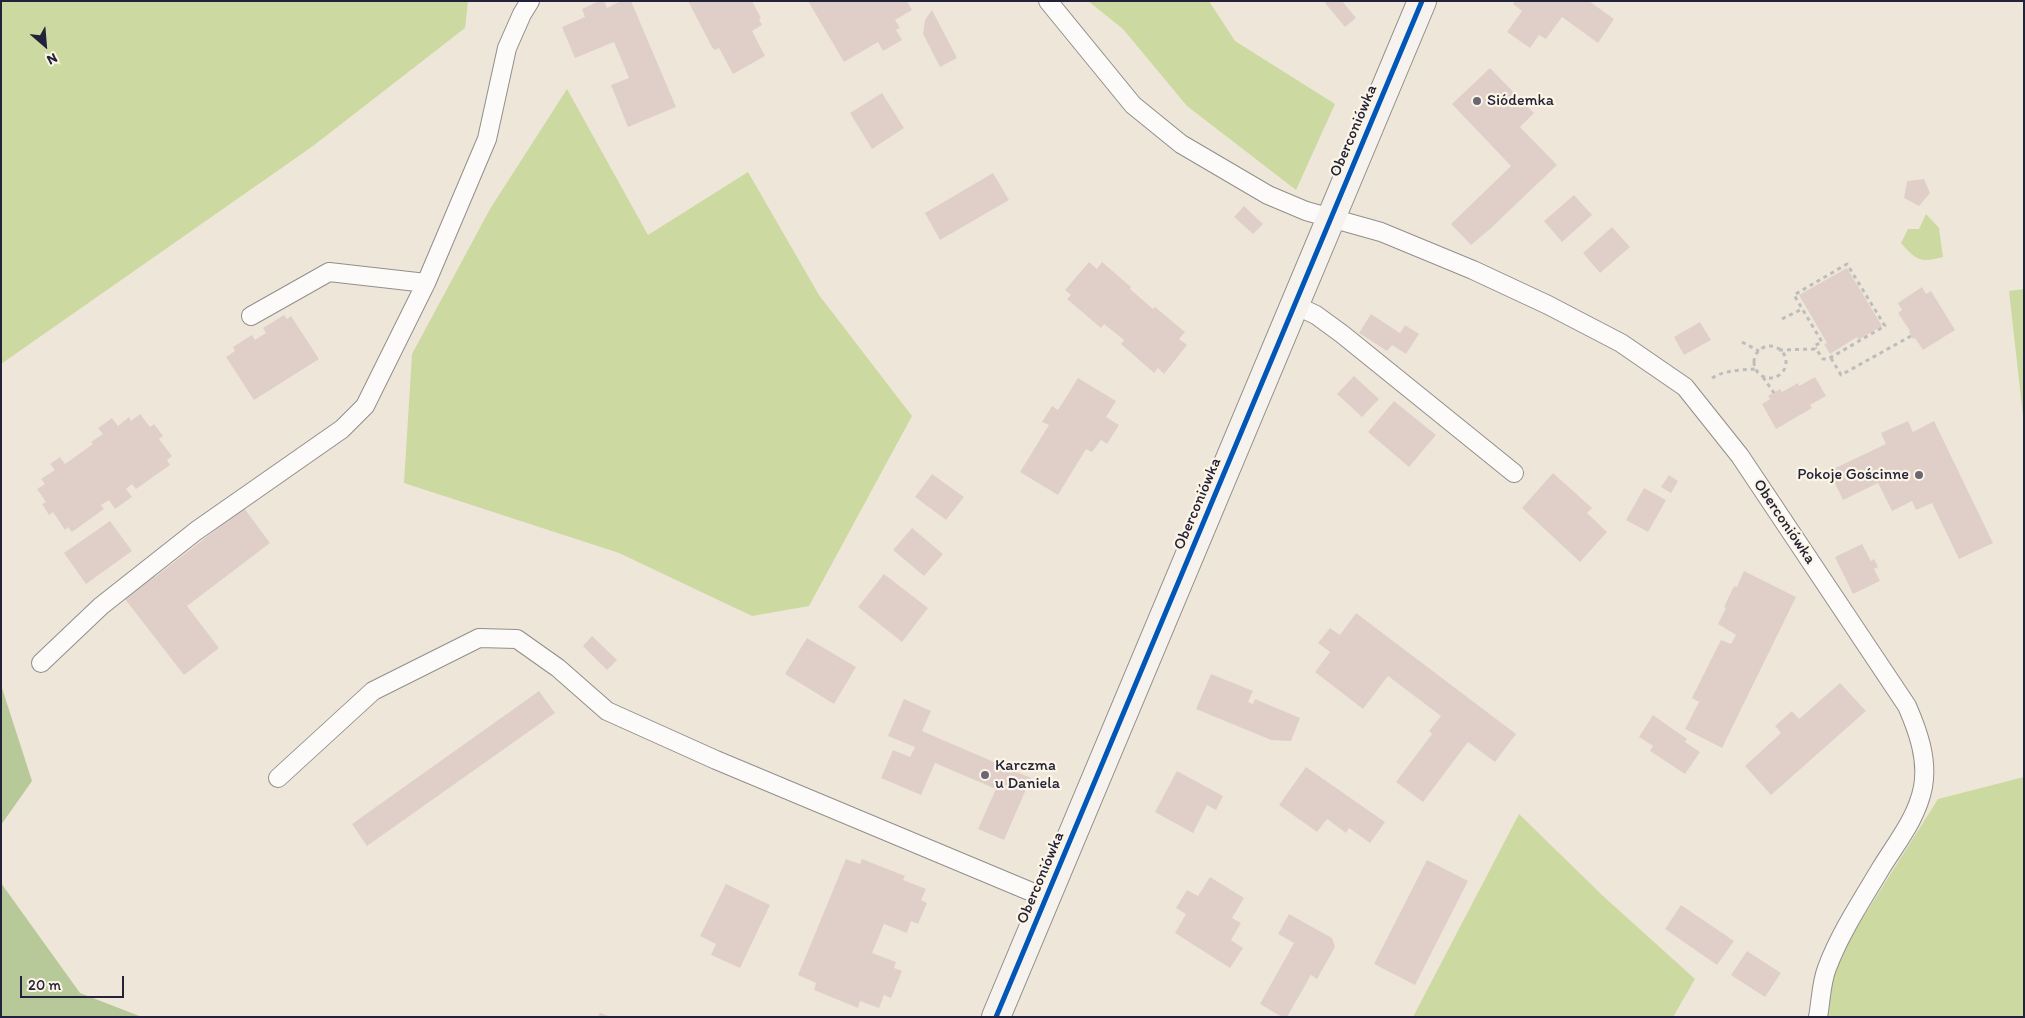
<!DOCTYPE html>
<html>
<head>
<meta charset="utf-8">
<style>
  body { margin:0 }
  #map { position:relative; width:2025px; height:1018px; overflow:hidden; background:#eee7d9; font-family:Itim,sans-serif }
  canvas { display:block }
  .frame { position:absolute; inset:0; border:2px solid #22223b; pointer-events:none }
  .north { position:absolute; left:20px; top:20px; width:50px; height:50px; -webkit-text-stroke:4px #fcf5e5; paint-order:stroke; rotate:153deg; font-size:14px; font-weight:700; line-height:20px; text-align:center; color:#22223b }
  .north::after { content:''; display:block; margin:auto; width:18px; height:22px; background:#22223b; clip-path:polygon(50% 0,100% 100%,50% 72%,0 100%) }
  .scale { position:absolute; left:20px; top:976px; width:104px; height:22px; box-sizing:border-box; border:2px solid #22223b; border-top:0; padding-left:6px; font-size:15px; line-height:18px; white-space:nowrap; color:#22223b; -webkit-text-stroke:4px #fcf5e5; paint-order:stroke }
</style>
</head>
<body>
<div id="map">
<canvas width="2025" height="1018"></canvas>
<div class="frame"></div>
<div class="north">N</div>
<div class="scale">20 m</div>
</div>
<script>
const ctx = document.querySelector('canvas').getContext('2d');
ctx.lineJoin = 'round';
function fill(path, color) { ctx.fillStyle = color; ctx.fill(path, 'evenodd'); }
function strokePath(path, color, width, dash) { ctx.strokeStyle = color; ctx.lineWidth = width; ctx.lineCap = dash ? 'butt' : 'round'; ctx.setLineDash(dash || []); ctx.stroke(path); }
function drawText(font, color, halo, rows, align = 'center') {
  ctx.font = font + ' Itim,sans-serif'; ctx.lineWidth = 4.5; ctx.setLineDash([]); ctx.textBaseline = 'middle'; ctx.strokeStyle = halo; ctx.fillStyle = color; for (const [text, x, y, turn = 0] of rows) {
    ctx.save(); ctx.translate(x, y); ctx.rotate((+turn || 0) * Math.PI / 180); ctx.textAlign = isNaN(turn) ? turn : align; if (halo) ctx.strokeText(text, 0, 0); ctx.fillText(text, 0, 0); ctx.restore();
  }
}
const green = new Path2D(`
  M 1,1 L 468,1 L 465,28 L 313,146 L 1,364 Z
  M 1088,1 L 1209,1 L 1235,41 L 1335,104 L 1296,190 L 1187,106 L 1123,29 Z
  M 567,89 L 648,235 L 748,172 L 819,295 L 912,416 L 809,606 L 752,616 L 619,553 L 404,483 L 412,354 L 490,209 Z
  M 1926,214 L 1939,228 L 1943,257 C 1920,263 1917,261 1901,243 L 1908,229 L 1919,229 Z
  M 2024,289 L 2024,425 L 2009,291 Z
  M 2024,777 L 2024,1017 L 1828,1017 L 1831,968 L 1938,799 Z
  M 1519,814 L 1603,896 L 1695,979 L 1673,1017 L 1413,1017 Z`);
const forest = new Path2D(`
  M 1,685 L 32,781 L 1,825 Z
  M 1,883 L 80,993 L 142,1017 L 1,1017 Z`);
const building = new Path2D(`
  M 599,1 L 604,1 L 607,8 L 621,1 L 631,1 L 676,107 L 628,127 L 611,85 L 629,78 L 614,42 L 575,58 L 562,27 L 585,17 L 582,9 Z
  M 688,1 L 752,1 L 761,18 L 759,19 L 762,25 L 752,31 L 765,56 L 733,74 L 719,48 L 715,50 L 712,47 Z
  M 808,1 L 907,1 L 912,10 L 895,20 L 900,28 L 896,30 L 902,40 L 883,51 L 878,42 L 844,62 Z
  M 1327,1 L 1342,1 L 1356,18 L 1345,27 L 1325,3 Z
  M 1515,1 L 1589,1 L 1614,19 L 1598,43 L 1562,17 L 1546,39 L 1539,35 L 1530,48 L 1507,32 L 1522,11 L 1513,4 Z
  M 932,10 L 957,58 L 940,67 L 923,34 L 925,20 Z
  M 1490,68 L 1534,113 L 1520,127 L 1557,165 L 1490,229 L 1471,245 L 1451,224 L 1511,166 L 1452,104 Z
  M 882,93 L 904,128 L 872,149 L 850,113 Z
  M 993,173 L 1009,200 L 940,240 L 925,213 Z
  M 1924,179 L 1930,193 L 1919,206 L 1904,198 L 1907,181 Z
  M 1574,195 L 1592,215 L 1562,242 L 1544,221 Z
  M 1244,206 L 1263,224 L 1253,234 L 1234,217 Z
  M 1612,227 L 1630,247 L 1600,273 L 1583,253 Z
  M 1089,262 L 1097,269 L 1102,262 L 1131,287 L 1130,289 L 1153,309 L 1155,307 L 1185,332 L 1179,339 L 1187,345 L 1164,374 L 1158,368 L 1154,373 L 1121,344 L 1124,340 L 1104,324 L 1101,328 L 1067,299 L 1071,295 L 1065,290 Z
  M 1847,268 L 1882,326 L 1858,340 L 1857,337 L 1830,354 L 1824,344 L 1827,343 L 1799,295 Z
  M 1922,287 L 1926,294 L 1931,291 L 1955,330 L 1923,350 L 1915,338 L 1913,339 L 1909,332 L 1910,331 L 1898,313 L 1902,310 L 1898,303 Z
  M 1371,314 L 1400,333 L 1405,325 L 1419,334 L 1406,354 L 1392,345 L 1387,351 L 1359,333 Z
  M 284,315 L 287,319 L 291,316 L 319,359 L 254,400 L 226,357 L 235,351 L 233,347 L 252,335 L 255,340 L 266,333 L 263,328 Z
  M 1700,322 L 1711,340 L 1684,355 L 1674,337 Z
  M 1354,376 L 1379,399 L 1362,417 L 1337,394 Z
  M 1815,377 L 1826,396 L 1810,405 L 1812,408 L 1776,429 L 1762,404 L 1770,399 L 1768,396 L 1780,389 L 1782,392 L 1798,383 L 1799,386 Z
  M 1078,378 L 1116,401 L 1106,417 L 1119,425 L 1107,444 L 1101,440 L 1092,452 L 1086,449 L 1058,495 L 1020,472 L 1049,425 L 1042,422 L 1052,406 L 1058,410 Z
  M 1394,401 L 1436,435 L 1409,467 L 1368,432 Z
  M 140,414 L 150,427 L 154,424 L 163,436 L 159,439 L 172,456 L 167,460 L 170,465 L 136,489 L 132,484 L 126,489 L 132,497 L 115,509 L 109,500 L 101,505 L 104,509 L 72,532 L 68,527 L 65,530 L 53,512 L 49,515 L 42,504 L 46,502 L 37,489 L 45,484 L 41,479 L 55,470 L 50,464 L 60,457 L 65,464 L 93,444 L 91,442 L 103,434 L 98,428 L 112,418 L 118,426 L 129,417 L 131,421 Z
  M 1908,421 L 1913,432 L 1934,421 L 1993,543 L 1959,559 L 1932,503 L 1916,510 L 1912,501 L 1892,511 L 1878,483 L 1843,500 L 1829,471 L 1886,444 L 1881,433 Z
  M 1553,473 L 1592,508 L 1587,513 L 1607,532 L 1580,562 L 1522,508 Z
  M 932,474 L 964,497 L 946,520 L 915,497 Z
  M 1669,475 L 1678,481 L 1671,493 L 1661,487 Z
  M 1644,488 L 1666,500 L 1648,532 L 1626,520 Z
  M 244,508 L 270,543 L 187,606 L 219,648 L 184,675 L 121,594 L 151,572 L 155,577 Z
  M 110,521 L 132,551 L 86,584 L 64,553 Z
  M 912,528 L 943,554 L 924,576 L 893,550 Z
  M 1862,544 L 1871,561 L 1874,559 L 1878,567 L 1874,569 L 1880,581 L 1853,594 L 1835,557 Z
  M 1744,571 L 1796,597 L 1722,748 L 1685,729 L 1699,702 L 1692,698 L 1721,640 L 1731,644 L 1736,635 L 1718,624 L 1726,608 L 1724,607 L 1734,586 L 1737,587 Z
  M 884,574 L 928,608 L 902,642 L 858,607 Z
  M 1356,613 L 1516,734 L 1495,762 L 1468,742 L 1423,802 L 1396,782 L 1432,734 L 1429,731 L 1441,716 L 1388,676 L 1363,709 L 1315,672 L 1330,652 L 1318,643 L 1330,628 L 1340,635 Z
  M 592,636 L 617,660 L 607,670 L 583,646 Z
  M 807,638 L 856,667 L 834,704 L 785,674 Z
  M 1211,674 L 1253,691 L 1248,702 L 1253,704 L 1255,699 L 1300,718 L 1291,741 L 1271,740 L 1196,709 Z
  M 1840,683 L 1866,711 L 1771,795 L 1745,766 L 1781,733 L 1775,726 L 1792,711 L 1799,719 Z
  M 539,691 L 555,713 L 367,846 L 352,824 Z
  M 904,699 L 931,711 L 922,731 L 1031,778 L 1004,840 L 978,829 L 996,789 L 935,763 L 921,795 L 881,778 L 893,750 L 910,757 L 915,747 L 888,736 Z
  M 1653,715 L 1687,739 L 1685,742 L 1700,752 L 1685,774 L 1650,751 L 1653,746 L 1639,737 Z
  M 1306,767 L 1385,822 L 1370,843 L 1349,828 L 1346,833 L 1327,819 L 1317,832 L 1279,805 Z
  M 1177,771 L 1223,796 L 1216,810 L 1207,805 L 1193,833 L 1155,812 Z
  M 846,859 L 860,864 L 862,859 L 905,876 L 903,880 L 926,889 L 921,900 L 927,903 L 918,924 L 911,921 L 907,933 L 884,924 L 872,953 L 896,962 L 894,968 L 902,971 L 891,998 L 884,995 L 879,1008 L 860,1001 L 858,1008 L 814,990 L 816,983 L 798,975 Z
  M 1427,860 L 1468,881 L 1415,985 L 1374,964 Z
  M 1210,877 L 1244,898 L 1232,918 L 1241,923 L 1231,940 L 1243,948 L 1230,968 L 1175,933 L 1186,914 L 1176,908 L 1187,890 L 1198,896 Z
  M 726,884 L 770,905 L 740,968 L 711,955 L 716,944 L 700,936 Z
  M 1681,905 L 1734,941 L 1717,965 L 1665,929 Z
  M 1289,914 L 1332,938 L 1335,947 L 1317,979 L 1311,975 L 1287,1017 L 1282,1017 L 1260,1004 L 1294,943 L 1278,934 Z
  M 1747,951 L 1781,973 L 1765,997 L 1731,975 Z
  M 600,1013 L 611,1017 L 598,1017 Z`);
const path = new Path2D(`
  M 1782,319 L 1802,309
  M 1742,342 L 1759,351
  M1754 362a16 16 0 1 1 32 0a16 16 0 1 1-32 0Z
  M 1779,350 L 1816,349 L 1823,359 L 1828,359 L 1885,326 L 1847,264 L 1794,295 L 1822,342 L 1814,346 L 1816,349
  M 1831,358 L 1841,375 L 1911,336
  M 1763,377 L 1774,393
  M 1712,378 C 1725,370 1741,370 1755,369`);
const lane = new Path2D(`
  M 1048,1 L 1133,105 L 1181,144 L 1268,195 L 1306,211 L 1381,232 L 1473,270 L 1548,305 L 1621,343 L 1685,387 L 1740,456 L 1907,706 C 1918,731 1928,759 1923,787 C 1917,818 1897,842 1881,868 C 1862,900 1840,933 1827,968 C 1821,983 1821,1001 1818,1017
  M 1295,305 L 1316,315 L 1342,334 L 1514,473
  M 251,316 L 329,272 L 426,283
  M 41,663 L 101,606 L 196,531 L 342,429 L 365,406 L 426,283 L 487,139 L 507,48 L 522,14 L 530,1
  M 278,778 L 373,691 L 479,638 L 517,639 L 558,668 L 607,711 L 716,760 L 1046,898`);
const secondary = new Path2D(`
  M 996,1017 L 1422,1`);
const cycleway = new Path2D(`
  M 996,1017 L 1422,1`);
const markers = [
  [1477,101,5,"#696772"],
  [1919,475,5,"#696772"],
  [985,775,5,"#696772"]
];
const poiNames = [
  ["Siódemka",1487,101],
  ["Pokoje Gościnne",1909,475,"right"],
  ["Karczma",995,766],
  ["u Daniela",995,784]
];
const streetNames = [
  ["Oberconiówka",1354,131,-67],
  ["Oberconiówka",1198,504,-67],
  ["Oberconiówka",1784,522,56],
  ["Oberconiówka",1041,878,-67]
];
fill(green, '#ccd9a1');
fill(forest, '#b8c999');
fill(building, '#e0cfc9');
strokePath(lane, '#928e8b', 20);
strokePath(secondary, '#928e8b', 30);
strokePath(path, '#bebcbd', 3, [4, 4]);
strokePath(lane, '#fcfbf9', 18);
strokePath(secondary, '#f6f3ef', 28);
strokePath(cycleway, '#0057b8', 5);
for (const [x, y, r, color] of markers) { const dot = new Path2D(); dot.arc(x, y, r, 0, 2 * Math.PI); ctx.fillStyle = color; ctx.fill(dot); strokePath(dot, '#fcf5e5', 2); }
drawText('16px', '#22223b', '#fcf5e5', poiNames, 'left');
drawText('16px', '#22223b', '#fcf5e5', streetNames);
</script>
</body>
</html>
